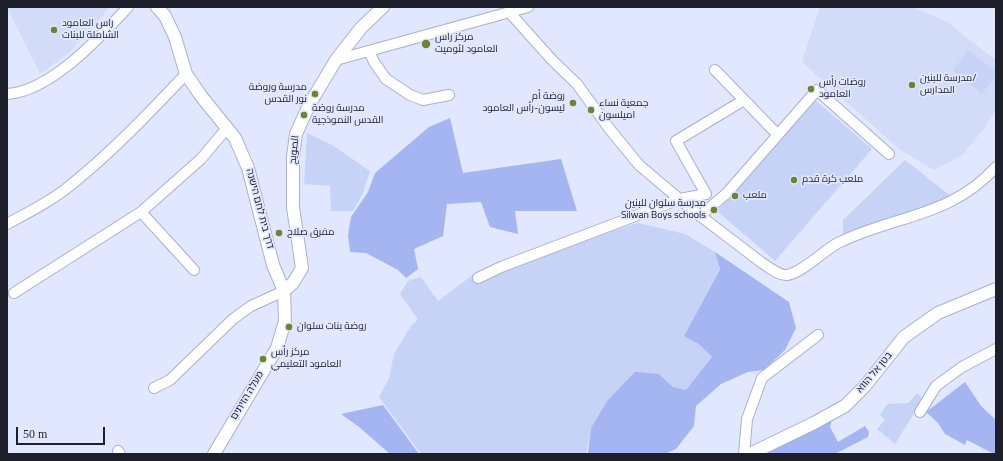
<!DOCTYPE html>
<html>
<head>
<meta charset="utf-8">
<style>
  body { margin:0 }
  #map { position:relative; width:1003px; height:461px; overflow:hidden; background:#e0e7fe; font-family:Georgia,serif }
  canvas { display:block }
  .frame { position:absolute; inset:0; border:8px solid #1d202a; pointer-events:none }
  .scale { position:absolute; left:16px; top:427px; width:89px; height:18px; box-sizing:border-box; border:2px solid #1d202a; border-top:0; padding-left:5px; font-size:12px; line-height:14px; white-space:nowrap; color:#1d202a; -webkit-text-stroke:3px #e0e7fe; paint-order:stroke }
</style>
</head>
<body>
<div id="map">
<canvas width="1003" height="461"></canvas>
<div class="frame"></div>
<div class="scale">50 m</div>
</div>
<script>
const ctx = document.querySelector('canvas').getContext('2d');
ctx.lineJoin = 'round';
function fill(path, color) { ctx.fillStyle = color; ctx.fill(path, 'evenodd'); }
function strokePath(path, color, width, dash) { ctx.strokeStyle = color; ctx.lineWidth = width; ctx.lineCap = dash ? 'butt' : 'round'; ctx.setLineDash(dash || []); ctx.stroke(path); }
function drawText(font, color, halo, rows, align = 'center') {
  ctx.font = font + ' Georgia,Cairo,"Noto Sans Hebrew",serif'; ctx.lineWidth = 3.5; ctx.setLineDash([]); ctx.textBaseline = 'middle'; ctx.strokeStyle = halo; ctx.fillStyle = color; for (const [text, x, y, turn = 0] of rows) {
    ctx.save(); ctx.translate(x, y); ctx.rotate((+turn || 0) * Math.PI / 180); ctx.textAlign = isNaN(turn) ? turn : align; if (halo) ctx.strokeText(text, 0, 0); ctx.fillText(text, 0, 0); ctx.restore();
  }
}
const built = new Path2D(`
  M 7,7 L 110,7 L 71,51 L 40,74 Z
  M 820,7 L 913,7 L 947,22 L 996,60 L 996,109 L 984,129 L 962,155 L 934,170 L 899,149 L 802,62 Z`);
const green = new Path2D(`
  M 968,50 L 996,72 L 996,76 L 982,93 L 953,71 Z
  M 814,99 L 872,149 L 775,261 L 717,211 Z
  M 307,133 L 332,145 L 370,171 L 363,193 L 353,211 L 331,211 L 330,186 L 304,184 Z
  M 905,160 L 952,197 L 923,210 L 887,219 L 843,234 L 843,220 Z
  M 638,223 L 685,234 L 715,252 L 720,268 L 684,336 L 700,345 L 712,357 L 686,390 L 673,387 L 659,374 L 591,428 L 586,454 L 421,454 L 379,397 L 389,378 L 394,354 L 411,326 L 418,319 L 400,294 L 408,281 L 421,277 L 438,301 L 474,274 Z
  M 917,393 L 923,399 L 895,444 L 877,429 L 885,420 L 880,415 L 887,404 L 908,403 Z`);
const forest = new Path2D(`
  M 450,118 L 463,173 L 561,159 L 577,211 L 515,211 L 518,234 L 490,227 L 481,202 L 447,204 L 443,236 L 414,249 L 418,269 L 406,278 L 398,270 L 366,253 L 350,252 L 348,235 L 351,217 L 368,192 L 375,173 L 429,127 Z
  M 715,252 L 789,302 L 796,328 L 785,350 L 764,370 L 748,372 L 721,384 L 696,406 L 694,426 L 676,449 L 665,454 L 589,454 L 588,452 L 591,428 L 608,400 L 635,372 L 659,374 L 673,387 L 686,390 L 712,357 L 700,345 L 684,336 L 720,269 Z
  M 965,382 L 981,406 L 996,420 L 996,454 L 994,454 L 967,440 L 965,445 L 945,434 L 938,423 L 926,412 Z
  M 383,405 L 419,454 L 390,454 L 359,427 L 341,414 Z
  M 833,416 L 830,427 L 838,442 L 865,426 L 869,432 L 868,437 L 835,454 L 762,454 Z`);
const minor = new Path2D(`
  M 510,13 L 552,60 L 577,84 L 608,127 L 639,165 L 690,208 L 762,263 C 769,267 779,276 787,275 C 802,273 823,251 838,243 C 894,215 950,218 996,167
  M 369,51 L 374,62 L 386,79 L 410,95 L 423,100 L 449,95
  M 336,60 L 528,7
  M 715,70 L 778,135
  M 7,94 C 51,91 99,38 128,7
  M 141,212 L 194,270
  M 700,216 L 727,193 L 817,90 L 889,154
  M 7,224 C 29,212 53,200 72,184 C 113,151 150,112 186,74
  M 478,278 L 501,267 L 680,199 L 706,194 L 676,141 L 744,100
  M 14,293 L 141,212 L 201,159 L 227,128
  M 154,388 L 170,380 L 233,319 L 251,306 L 284,291
  M 920,412 L 936,386 L 962,367 L 996,349
  M 118,451 L 120,454
  M 744,454 L 747,419 L 762,378 L 818,335`);
const tertiary = new Path2D(`
  M 157,7 L 165,16 L 175,37 L 186,74 L 201,96 L 235,138 L 248,168 L 273,265 L 284,291 L 285,321 L 277,348 L 214,454
  M 284,291 L 293,283 L 302,268 L 293,207 L 293,157 L 296,134 L 309,105 L 336,60 L 361,28 L 383,7
  M 750,454 L 814,423 L 845,406 L 865,386 L 904,337 L 938,313 L 996,289`);
const markers = [
  [54,30,4,"#6d8233"],
  [426,44,5,"#6d8233"],
  [912,85,4,"#6d8233"],
  [811,89,4,"#6d8233"],
  [315,94,4,"#6d8233"],
  [573,103,4,"#6d8233"],
  [591,110,4,"#6d8233"],
  [304,115,4,"#6d8233"],
  [794,180,4,"#6d8233"],
  [735,196,4,"#6d8233"],
  [714,210,4,"#6d8233"],
  [279,233,4,"#6d8233"],
  [289,327,4,"#6d8233"],
  [263,359,4,"#6d8233"]
];
const poiNames = [
  ["راس العامود",62,24],
  ["الشاملة للبنات",62,36],
  ["مركز راس",435,38],
  ["العامود لئوميت",435,50],
  ["مدرسة للبنين/",920,79],
  ["المدارس",920,91],
  ["روضات رأس",819,83],
  ["العامود",819,95],
  ["مدرسة وروضة",307,88,"right"],
  ["نور القدس",307,100,"right"],
  ["روضة أم",565,97,"right"],
  ["ليسون-رأس العامود",565,109,"right"],
  ["جمعية نساء",599,104],
  ["اميلسون",599,116],
  ["مدرسة روضة",312,109],
  ["القدس النموذجية",312,121],
  ["ملعب كرة قدم",802,180],
  ["ملعب",743,196],
  ["مدرسة سلوان للبنين",706,204,"right"],
  ["Silwan Boys schools",706,216,"right"],
  ["مفرق صلاح",287,233],
  ["روضة بنات سلوان",297,327],
  ["مركز رأس",271,353],
  ["العامود التعليمي",271,365]
];
const streetNames = [
  ["الصويح",295,150,-84],
  ["דרך בית לחם הישנה",259,209,75],
  ["בטן אל הווא",875,373,-50],
  ["מעלה הזיתים",248,396,-59]
];
fill(built, '#d2dbf8');
fill(green, '#c7d2f7');
fill(forest, '#a4b5f1');
strokePath(minor, '#a9b1cc', 12);
strokePath(tertiary, '#a9b1cc', 14);
strokePath(minor, '#fff', 10);
strokePath(tertiary, '#fff', 12);
for (const [x, y, r, color] of markers) { const dot = new Path2D(); dot.arc(x, y, r, 0, 2 * Math.PI); ctx.fillStyle = color; ctx.fill(dot); strokePath(dot, '#e0e7fe', 1.5); }
drawText('10px', '#1d202a', '#e0e7fe', poiNames, 'left');
drawText('10px', '#1d202a', '#e0e7fe', streetNames);
</script>
</body>
</html>
